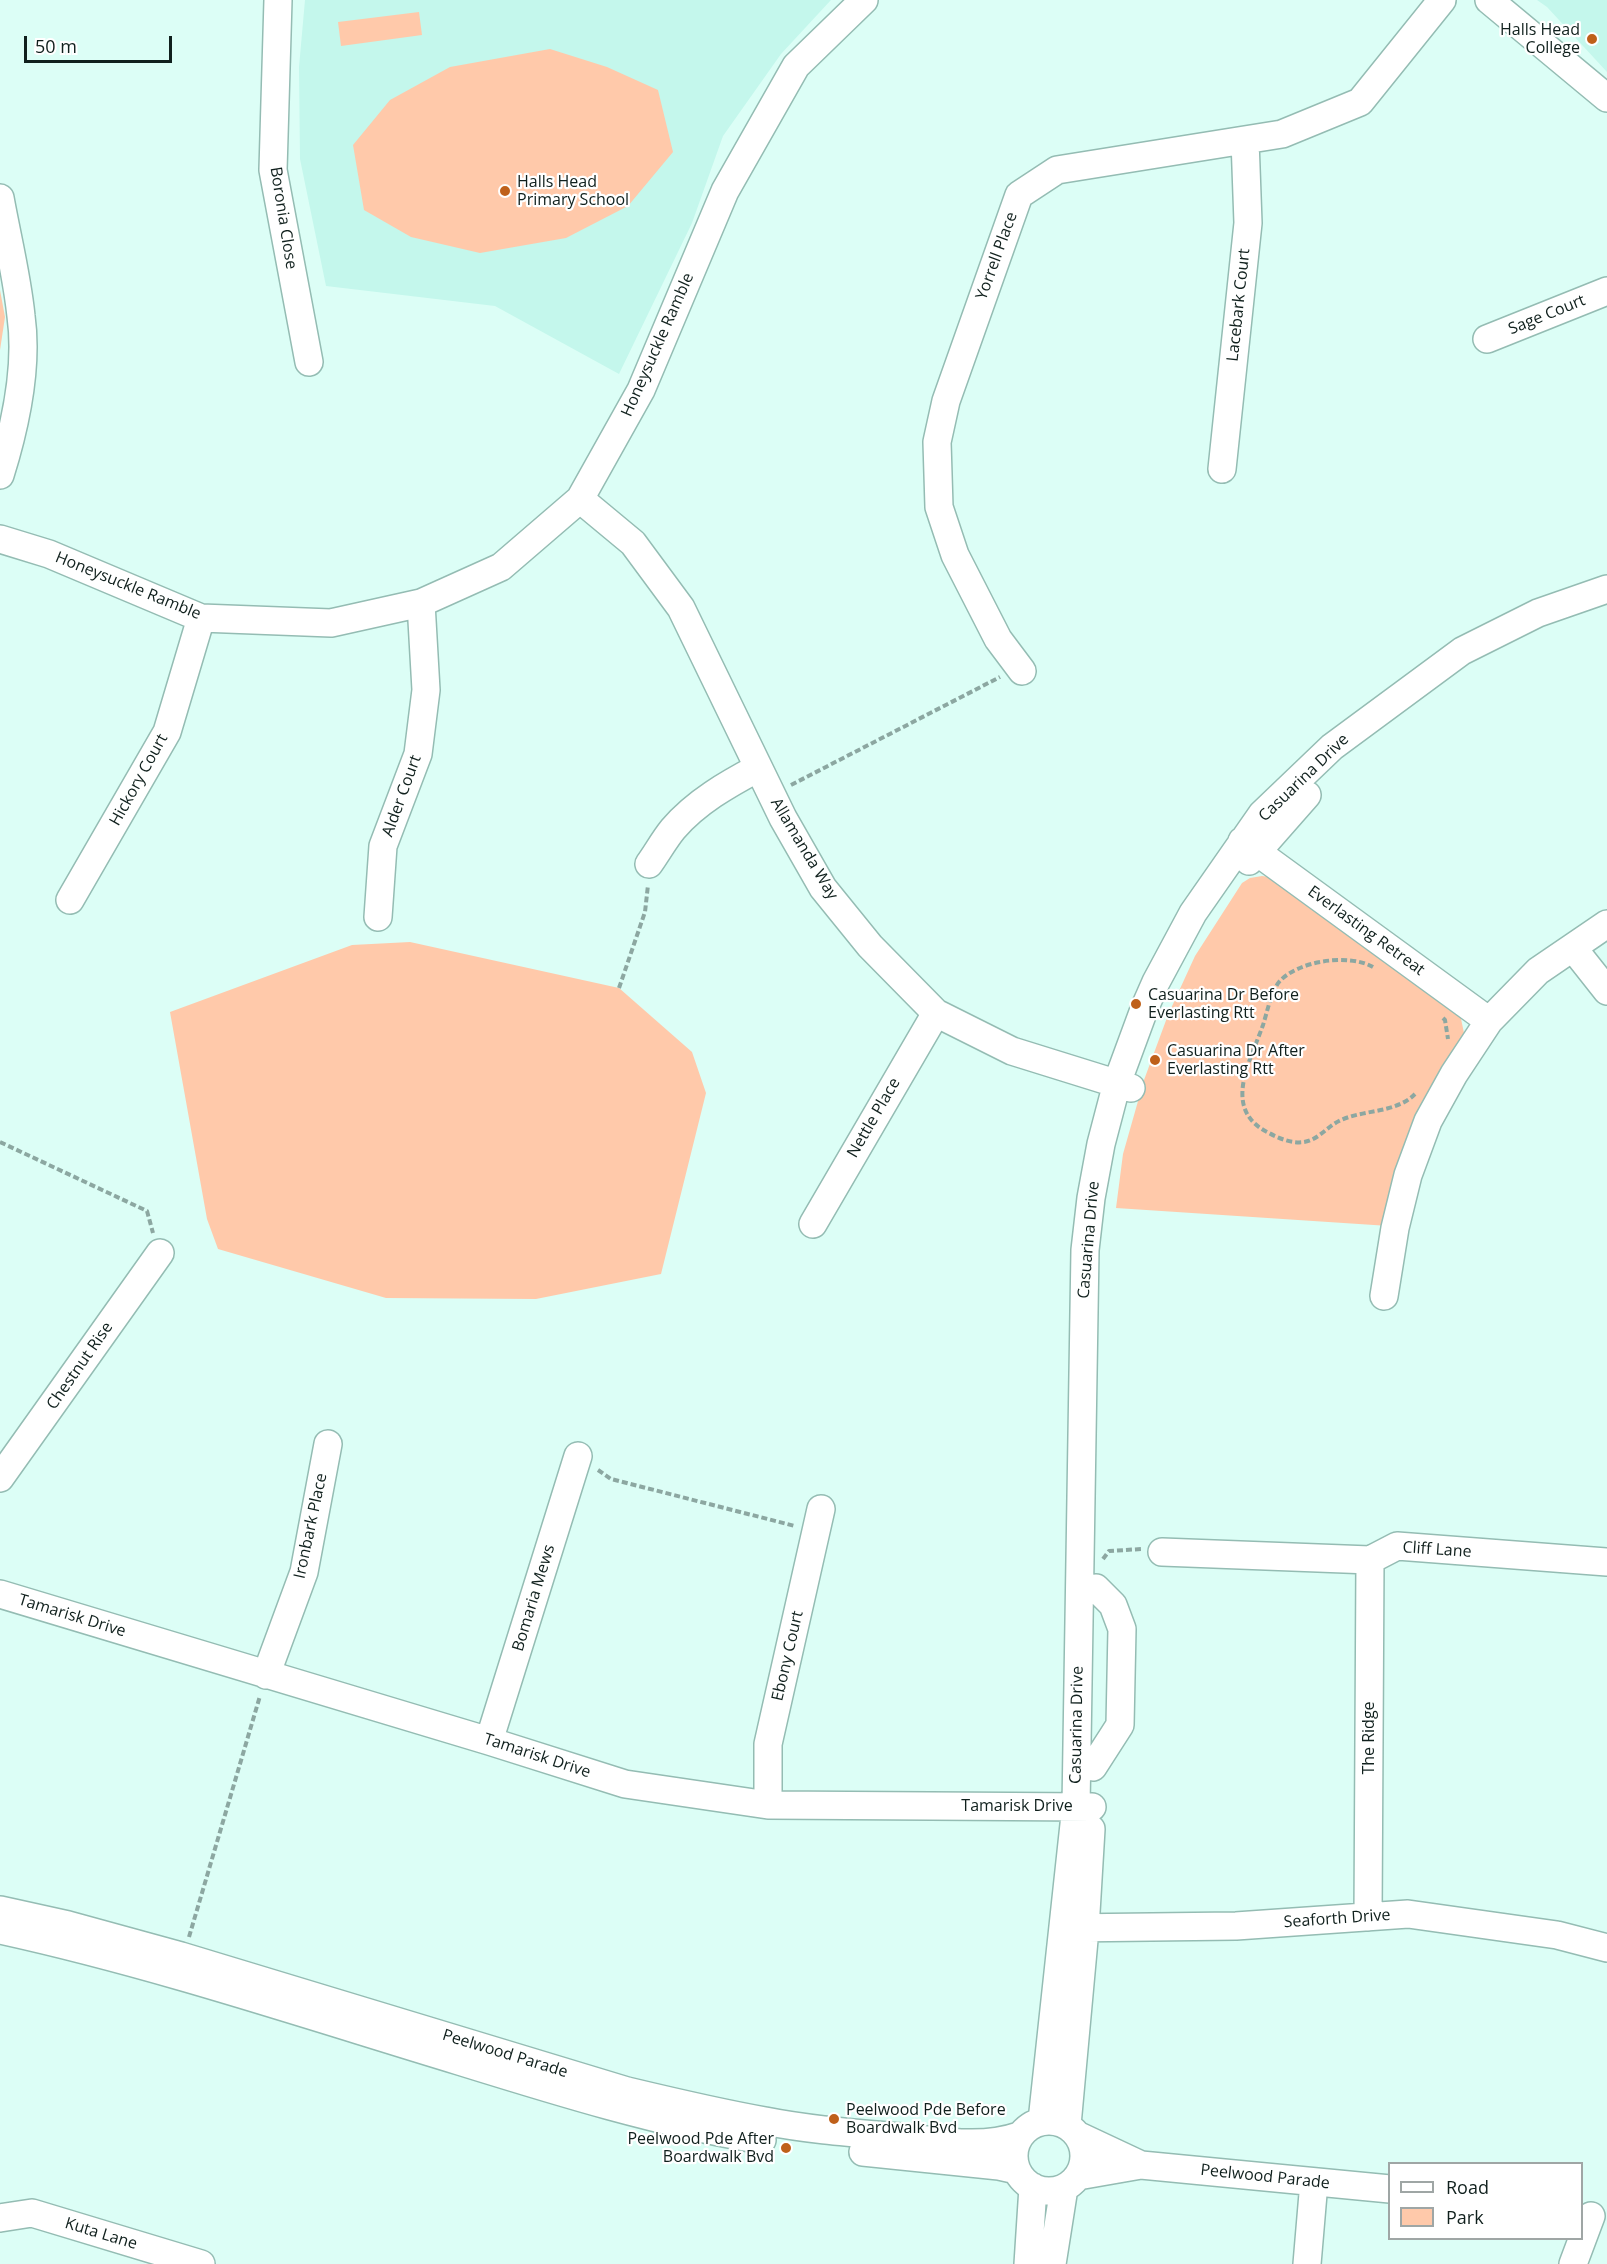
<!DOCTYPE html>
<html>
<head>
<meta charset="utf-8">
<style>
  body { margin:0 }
  #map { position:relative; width:1607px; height:2264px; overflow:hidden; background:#dcfef6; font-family:"Open Sans",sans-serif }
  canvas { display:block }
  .legend { position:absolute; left:1388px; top:2162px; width:195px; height:78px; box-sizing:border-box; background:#fff; border:2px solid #9fa6a5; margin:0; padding:8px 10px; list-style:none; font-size:18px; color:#10201d }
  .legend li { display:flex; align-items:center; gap:12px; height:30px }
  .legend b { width:30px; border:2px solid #9fa6a5 }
  .scale { position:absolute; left:24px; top:36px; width:148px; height:27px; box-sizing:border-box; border:3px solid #10201d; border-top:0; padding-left:8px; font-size:18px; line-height:21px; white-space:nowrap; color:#10201d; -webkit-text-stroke:4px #fff; paint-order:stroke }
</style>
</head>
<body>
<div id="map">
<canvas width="1607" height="2264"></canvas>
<ul class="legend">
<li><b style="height:8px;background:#fff"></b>Road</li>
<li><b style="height:16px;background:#ffc9aa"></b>Park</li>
</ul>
<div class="scale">50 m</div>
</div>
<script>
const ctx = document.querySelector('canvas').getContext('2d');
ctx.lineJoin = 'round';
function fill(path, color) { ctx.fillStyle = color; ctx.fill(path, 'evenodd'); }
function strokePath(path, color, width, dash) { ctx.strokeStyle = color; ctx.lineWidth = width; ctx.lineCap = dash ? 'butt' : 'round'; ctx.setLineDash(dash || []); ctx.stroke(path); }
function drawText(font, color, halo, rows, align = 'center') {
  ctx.font = font + ' "Open Sans",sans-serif'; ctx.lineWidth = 4.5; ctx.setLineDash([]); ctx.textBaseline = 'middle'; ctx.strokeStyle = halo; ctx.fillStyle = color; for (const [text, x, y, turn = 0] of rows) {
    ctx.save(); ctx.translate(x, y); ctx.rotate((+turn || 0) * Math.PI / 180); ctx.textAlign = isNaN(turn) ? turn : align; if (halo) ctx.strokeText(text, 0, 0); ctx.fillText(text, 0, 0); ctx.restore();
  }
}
const built = new Path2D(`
  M 305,0 L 831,0 L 781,54 L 723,136 L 692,223 L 619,374 L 495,306 L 326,286 L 300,159 L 299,67 Z
  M 1537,0 L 1607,0 L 1607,72 L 1547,7 Z`);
const green = new Path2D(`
  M 419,12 L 422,35 L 341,46 L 338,22 Z
  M 550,49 L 607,67 L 658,90 L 673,152 L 628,206 L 566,238 L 480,253 L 411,237 L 364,210 L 353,145 L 390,100 L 450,67 Z
  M 0,290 L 5,317 L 0,350 Z
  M 1262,876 L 1277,878 L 1460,1014 L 1464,1033 L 1456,1059 L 1389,1226 L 1116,1208 L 1123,1154 L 1144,1080 L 1168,1015 L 1195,956 L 1242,883 L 1250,878 Z
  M 410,942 L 619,988 L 692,1052 L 706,1093 L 661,1274 L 536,1299 L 386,1298 L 218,1249 L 207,1219 L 170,1012 L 352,945 Z`);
const path = new Path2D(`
  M 791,785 L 1000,677
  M 1373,967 C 1348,953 1297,961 1279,982 C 1271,992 1267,1013 1263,1025 C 1250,1062 1221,1110 1269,1133 C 1278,1138 1292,1144 1304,1142 C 1318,1140 1327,1127 1339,1121 C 1363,1109 1395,1114 1415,1094
  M 619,988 L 645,912 L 648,885
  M 1443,1018 L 1445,1020 L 1448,1039
  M 0,1142 L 147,1211 L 153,1233
  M 598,1470 L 611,1479 L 795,1526
  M 1103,1559 L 1109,1551 L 1142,1549
  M 189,1937 L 260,1696`);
const minor = new Path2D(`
  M 278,0 L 273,170 L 309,362
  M 1489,0 L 1607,98
  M 0,198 C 7,237 17,276 21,316 C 28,366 15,427 0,475
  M 1487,339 L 1607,291
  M 1222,469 L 1248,223 L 1245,140
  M 580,499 L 633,543 L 681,608 L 783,818 L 823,888 L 870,946 L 936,1013 L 1012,1051 L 1131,1088
  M 0,539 L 49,554 L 201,618 L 331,623 L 421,603 L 501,567 L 580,499 L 641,390 L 725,191 L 796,66 L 864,0
  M 1022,671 L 998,639 L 955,555 L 939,507 L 937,442 L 946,401 L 1019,195 L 1057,170 L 1282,134 L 1360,102 L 1442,0
  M 1242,841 L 1489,1021
  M 1249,861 L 1307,795
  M 649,864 C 657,853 664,840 673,829 C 696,802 728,784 758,768
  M 70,900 L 167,732 L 201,618
  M 378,917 L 383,846 L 418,754 L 426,690 L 421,603
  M 1573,948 L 1607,991
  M 813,1224 L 936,1013
  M 1384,1296 L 1395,1228 L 1408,1175 L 1428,1121 L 1454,1074 L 1489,1021 L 1538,971 L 1607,924
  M 0,1478 L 160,1253
  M 1162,1552 L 1370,1560 L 1397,1546 L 1607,1562
  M 0,1594 L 489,1741 L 625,1784 L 768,1805 L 1092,1807
  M 266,1675 L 304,1572 L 328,1444
  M 489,1741 L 578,1456
  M 1093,1767 L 1120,1725 L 1122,1629 L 1113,1605 L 1096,1588
  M 768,1805 L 768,1744 L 821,1509
  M 0,1910 L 68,1925 L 181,1956 L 627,2091 C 673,2102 719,2113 765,2121 C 810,2130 856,2133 902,2137 C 941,2141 982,2149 1019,2136
  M 1368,1917 L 1370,1560
  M 1067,1928 L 1236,1926 L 1408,1914 L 1557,1935 L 1607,1948
  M 0,1930 C 155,1964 307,2015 459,2061 C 559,2092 659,2123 762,2140
  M1014 2156a35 35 0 1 1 70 0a35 35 0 1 1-70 0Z
  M 1042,2121 L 1076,1806 L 1085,1250 L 1091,1198 L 1101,1144 L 1117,1083 L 1145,1007 L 1156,982 L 1193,913 L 1262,814 L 1332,747 L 1462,651 L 1538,613 L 1607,589
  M 1067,2125 L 1085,1929 L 1091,1829
  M 1077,2135 L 1141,2165
  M 863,2152 L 999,2166 L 1017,2170
  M 1078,2176 L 1141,2165 L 1390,2189
  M 0,2218 L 32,2213 L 201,2264
  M 1028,2264 L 1033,2187
  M 1052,2264 L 1064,2188
  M 1307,2264 L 1314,2182
  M 1573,2264 L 1591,2216`);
const markers = [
  [1592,39,6,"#bf601a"],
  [505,191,6,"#bf601a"],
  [1136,1004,6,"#bf601a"],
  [1155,1060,6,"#bf601a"],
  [834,2119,6,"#bf601a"],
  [786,2148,6,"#bf601a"]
];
const poiNames = [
  ["Halls Head",1580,30,"right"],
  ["College",1580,48,"right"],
  ["Halls Head",517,182],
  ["Primary School",517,200],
  ["Casuarina Dr Before",1148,995],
  ["Everlasting Rtt",1148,1013],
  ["Casuarina Dr After",1167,1051],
  ["Everlasting Rtt",1167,1069],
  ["Peelwood Pde Before",846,2110],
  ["Boardwalk Bvd",846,2128],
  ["Peelwood Pde After",774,2139,"right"],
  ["Boardwalk Bvd",774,2157,"right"]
];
const streetNames = [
  ["Boronia Close",283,218,81],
  ["Yorrell Place",997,256,-70],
  ["Lacebark Court",1239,305,-84],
  ["Sage Court",1547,315,-22],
  ["Honeysuckle Ramble",658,345,-66],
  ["Honeysuckle Ramble",128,586,22],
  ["Casuarina Drive",1304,778,-44],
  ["Hickory Court",139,780,-61],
  ["Alder Court",402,796,-70],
  ["Allamanda Way",804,849,59],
  ["Everlasting Retreat",1366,931,36],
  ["Nettle Place",874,1118,-60],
  ["Casuarina Drive",1089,1240,-85],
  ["Chestnut Rise",80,1366,-55],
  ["Ironbark Place",311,1526,-78],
  ["Cliff Lane",1437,1550,4],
  ["Bomaria Mews",534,1598,-73],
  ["Tamarisk Drive",72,1616,17],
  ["Ebony Court",788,1656,-77],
  ["Casuarina Drive",1077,1725,-89],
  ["The Ridge",1369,1738,-90],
  ["Tamarisk Drive",537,1756,18],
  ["Tamarisk Drive",1017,1806],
  ["Seaforth Drive",1337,1919,-4],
  ["Peelwood Parade",505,2054,17],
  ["Peelwood Parade",1265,2177,6],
  ["Kuta Lane",101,2234,17]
];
fill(built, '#c4f7ec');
fill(green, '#ffc9aa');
strokePath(minor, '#94bcb3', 30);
strokePath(path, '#8ca7a1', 4, [6, 3]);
strokePath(minor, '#fff', 27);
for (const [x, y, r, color] of markers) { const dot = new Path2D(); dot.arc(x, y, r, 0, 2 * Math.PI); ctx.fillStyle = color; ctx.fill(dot); strokePath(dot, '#fff', 2); }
drawText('16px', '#10201d', '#fff', poiNames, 'left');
drawText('16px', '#10201d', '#fff', streetNames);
</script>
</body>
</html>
